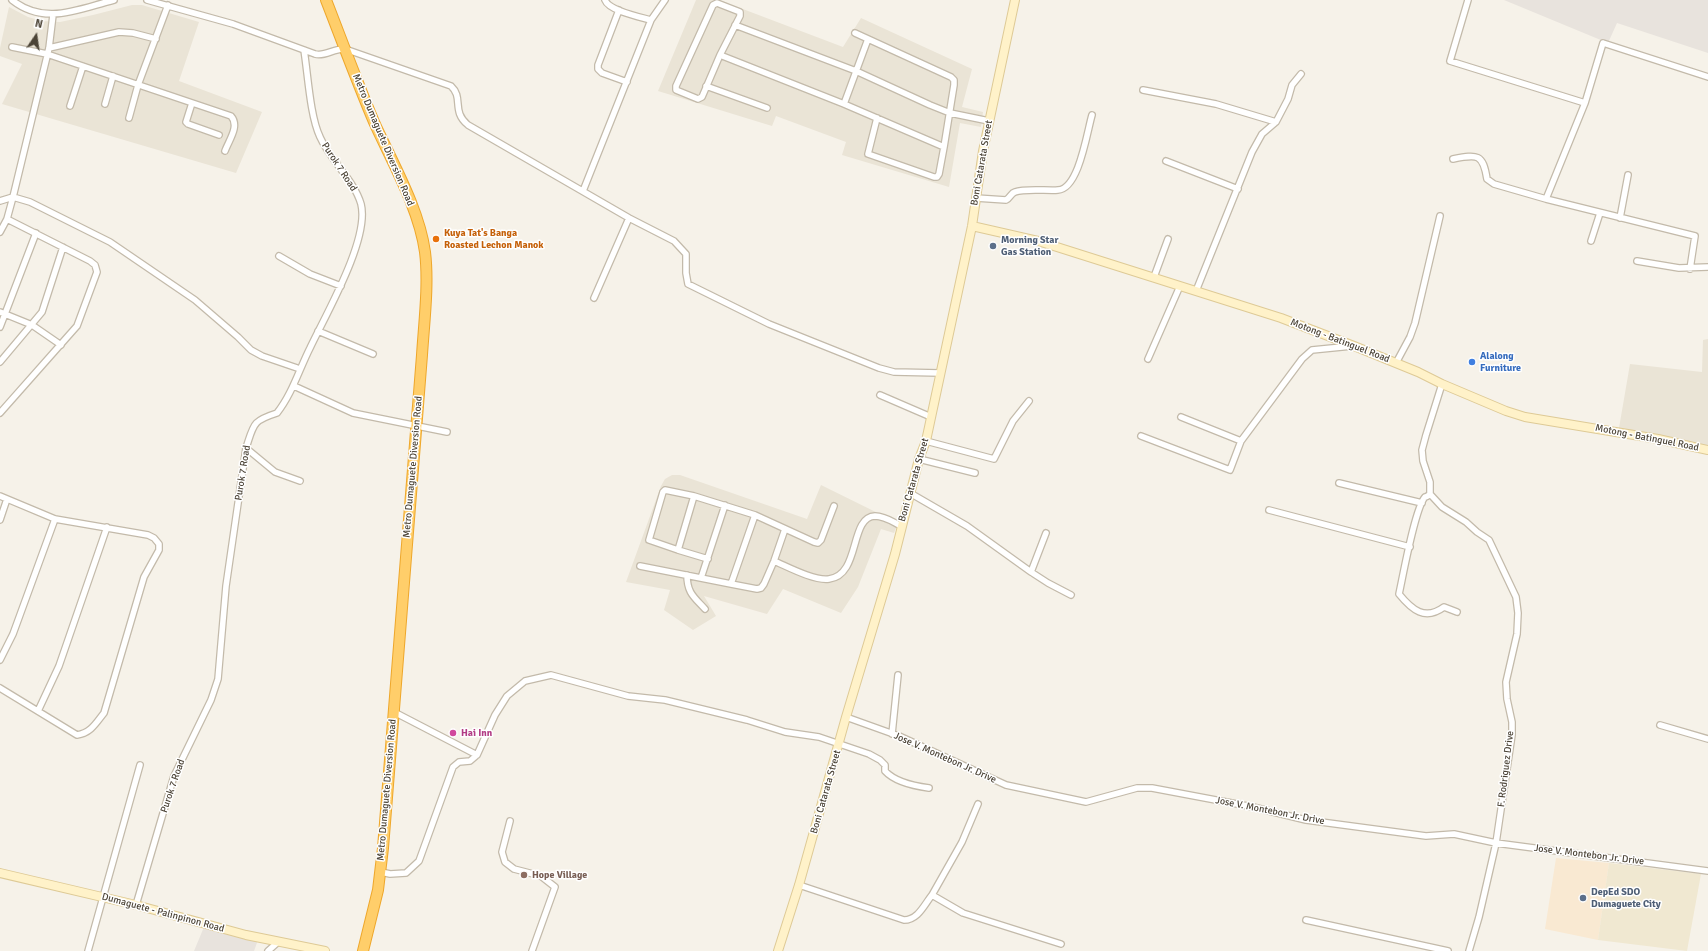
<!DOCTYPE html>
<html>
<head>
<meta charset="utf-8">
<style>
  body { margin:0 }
  #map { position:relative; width:1708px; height:951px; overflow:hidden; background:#f6f2e9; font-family:Signika,sans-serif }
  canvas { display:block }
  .north { position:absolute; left:16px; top:16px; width:40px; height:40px; -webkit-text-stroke:3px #fff; paint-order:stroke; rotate:13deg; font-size:11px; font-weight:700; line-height:16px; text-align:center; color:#4b4336 }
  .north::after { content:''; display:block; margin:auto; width:14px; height:18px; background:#4b4336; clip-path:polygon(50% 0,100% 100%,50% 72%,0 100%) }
</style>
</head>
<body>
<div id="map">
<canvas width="1708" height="951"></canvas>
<div class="north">N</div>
</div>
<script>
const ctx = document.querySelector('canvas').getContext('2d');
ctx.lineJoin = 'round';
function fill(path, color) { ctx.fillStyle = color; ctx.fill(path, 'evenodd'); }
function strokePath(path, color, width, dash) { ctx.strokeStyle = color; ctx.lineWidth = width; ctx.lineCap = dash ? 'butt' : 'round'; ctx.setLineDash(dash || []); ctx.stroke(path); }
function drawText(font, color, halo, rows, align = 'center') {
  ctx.font = font + ' Signika,sans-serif'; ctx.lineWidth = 3; ctx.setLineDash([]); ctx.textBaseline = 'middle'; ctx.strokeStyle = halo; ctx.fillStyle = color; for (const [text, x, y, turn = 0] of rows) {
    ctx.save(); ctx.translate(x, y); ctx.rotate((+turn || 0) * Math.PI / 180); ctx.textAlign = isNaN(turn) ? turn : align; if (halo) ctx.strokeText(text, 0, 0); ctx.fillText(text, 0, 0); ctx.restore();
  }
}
const residential = new Path2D(`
  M 696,0 L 719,0 L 843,47 L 861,18 L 972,69 L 962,107 L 983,112 L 981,127 L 960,123 L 949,187 L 842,155 L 846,142 L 776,116 L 772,126 L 658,91 Z
  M 132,5 L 142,5 L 199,22 L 179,81 L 262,112 L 236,173 L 2,104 L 22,64 L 0,56 L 0,48 L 9,7 L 28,17 L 42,21 L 60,22 L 93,15 Z
  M 1708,339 L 1708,446 L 1619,428 L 1630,364 L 1702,372 L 1703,340 Z
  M 672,475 L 680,475 L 807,519 L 821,485 L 898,523 L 894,533 L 881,529 L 858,587 L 841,613 L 783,589 L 767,614 L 704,596 L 716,616 L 693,630 L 664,610 L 670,590 L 626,582 L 661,486 L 665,479 Z`);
const commercial = new Path2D(`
  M 1556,858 L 1609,863 L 1598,940 L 1545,929 Z`);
const industrial = new Path2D(`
  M 1504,0 L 1708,0 L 1708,53 L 1617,23 L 1608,43 Z
  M 204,927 L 258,940 L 254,951 L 194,951 Z`);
const education = new Path2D(`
  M 1609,863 L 1701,874 L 1687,951 L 1598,940 Z`);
const street = new Path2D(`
  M 12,0 C 45,26 78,9 114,0
  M 147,0 L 233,24 L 315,54 C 325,57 334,48 345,49 L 451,86 C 464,98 451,111 468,125 L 629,218 L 674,241 L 686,254 L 686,273 L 688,284 L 769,324 L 879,368 L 894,372 L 940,373
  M 605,0 C 609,11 640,17 651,20
  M 1468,0 L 1450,61 L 1585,103
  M 717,3 L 740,12 L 740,16 L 720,55 L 702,97 L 698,99 L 676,90 L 676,86 L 713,5 Z
  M 619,10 L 598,65 L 598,69 L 602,73 L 627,82
  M 735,25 L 856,71 L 930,105 L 950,113 L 989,121
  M 12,47 L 47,54 L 231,116 C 240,126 229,140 225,151
  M 49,48 L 119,32 L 133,33 L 156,39
  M 720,55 L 844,104 L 944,147 L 954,85 L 954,80 L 951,77 L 855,33
  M 706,86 L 767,108
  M 1143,90 L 1216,104 L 1276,122
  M 192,103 L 186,122 L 188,124 L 219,135
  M 105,104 L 113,76
  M 844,104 L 868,39
  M 70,106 L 83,66
  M 129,118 L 138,85 L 168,5
  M 877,118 L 868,154 L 934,177 L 937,177 L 939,174 L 944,147
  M 1453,159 C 1478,154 1483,154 1487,179 L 1494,184 L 1546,199 L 1695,236 L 1690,269
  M 1166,161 L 1238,189
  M 583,191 L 651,20 L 665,0
  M 976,198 L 1006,200 C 1010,198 1011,193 1015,192 C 1025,188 1048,191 1058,190 C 1079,189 1087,132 1092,115
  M 1546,199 L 1585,103 L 1603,43 L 1708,77
  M 0,201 L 13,197 L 30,202 L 110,242 L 195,300 L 238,337 L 251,350 L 262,356 L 300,369
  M 1620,218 L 1628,175
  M 0,232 L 7,219 L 13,197 L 49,48 L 53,15
  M 1591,241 L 1600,213
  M 279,256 L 310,274 L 341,286
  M 1637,261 L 1679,268 L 1708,267
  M 1154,277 L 1168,239
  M 1196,291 L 1252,152 L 1262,134 L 1276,122 L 1288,99 L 1292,85 L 1301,74
  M 594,298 L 629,218
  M 0,312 L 32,325 L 61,345
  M 0,327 L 36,233
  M 318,331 L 373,354
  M 1148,359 L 1180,286
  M 0,362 L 42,312 L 63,247
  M 1396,363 L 1410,337 L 1415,323 L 1440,216
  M 1442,384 L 1426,435 L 1422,450 L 1423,461 L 1430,482 L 1430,494 L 1442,507 L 1466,522 L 1477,532 L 1489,540 L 1516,597 L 1518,613 L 1517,634 L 1506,682 L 1507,699 L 1512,722 L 1512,735 L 1496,843 L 1479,917 L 1469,951
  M 294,386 L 353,413 L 447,432
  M 880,395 L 931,417
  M 0,413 L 77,326 L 97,272 L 95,265 L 90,261 L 7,219
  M 1141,436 L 1230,470 L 1241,441 L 1181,417
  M 926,441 L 994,459 L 1013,421 L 1029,401
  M 1241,441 L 1302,359 L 1312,350 L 1352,346
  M 246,448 L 275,472 L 300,481
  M 919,459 L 975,473
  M 1339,483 L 1422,503
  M 910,493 L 967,526 L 1031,572 L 1046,533
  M 1430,494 C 1429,495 1426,497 1425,497 C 1415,508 1403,576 1399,594 C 1412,610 1425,621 1444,607 L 1457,612
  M 0,496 L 55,519 L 148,535 L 154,538 L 159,544 L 159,550 L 144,577 L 104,713 C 96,723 91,733 77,735 L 0,688
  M 1269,510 L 1410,547
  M 0,520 L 7,499
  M 678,550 L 694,496
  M 708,559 L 678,550 L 649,540 L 663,492 L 665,490 L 694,496 L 755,515 L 814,542 L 818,543 L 821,540 L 834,506
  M 774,561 C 788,567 814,581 829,579 C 861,575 849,517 875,516 C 885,516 893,522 901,526
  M 640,566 L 731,584 L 757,589 L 761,588 L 764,584 L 774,561 L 785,529
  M 1031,572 L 1048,583 L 1071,595
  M 687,575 C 687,593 694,597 705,609
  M 701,578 L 725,505
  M 731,584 L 755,515
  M 0,660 L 13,634 L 55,519
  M 38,711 L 59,666 L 107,527
  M 394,712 L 477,755
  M 846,717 L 899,736 L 1006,785 L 1086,802 L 1137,788 L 1152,788 L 1253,807 L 1306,820 L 1426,836 L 1454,834 L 1496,843 L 1708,871
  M 1660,725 L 1708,739
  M 892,734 L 898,675
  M 510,821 L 502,852 L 505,862 L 514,869 L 541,876 L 555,887 L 532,951
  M 381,872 L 390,874 L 406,873 L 419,861 L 453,767 L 459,762 L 470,761 L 477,755 L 495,715 L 507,696 L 525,681 L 551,675 L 628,696 L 665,700 L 747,720 L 785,732 L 819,737 L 869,754 L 880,760 L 885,765 L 885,771 C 895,782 914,786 929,788
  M 799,885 L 904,920 C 918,920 924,905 932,895 L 963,913 L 1061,944
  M 932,895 L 962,842 L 978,804
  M 136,905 L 174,776 L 211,700 L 218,679 L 226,586 L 246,448 C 254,424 252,421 277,413 C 292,394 299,370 310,348 C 325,316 370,239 361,204 C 354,180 330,160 320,137 C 310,116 308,75 304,50
  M 1306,920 L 1448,951
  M 88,951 L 140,765
  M 268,951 L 278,942`);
const secondary = new Path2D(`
  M 972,226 L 1038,241 L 1281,318 L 1354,346 L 1418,372 L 1442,384 L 1506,411 L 1525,417 L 1658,439 L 1708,450
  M 0,873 L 136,905 L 246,935 L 325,951
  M 778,951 L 799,885 L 846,717 L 895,554 L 919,459 L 926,441 L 972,226 L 983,151 L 1015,0`);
const highway = new Path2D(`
  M 326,0 C 342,41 357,82 374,122 C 392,162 419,208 425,252 C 429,284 424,323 422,355 L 383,848 L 378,890 L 363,951`);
const markers = [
  [436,239,4,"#e8710a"],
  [993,246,4,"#5c6f8a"],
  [1472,362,4,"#3f7fe0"],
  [453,733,4,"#d1479c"],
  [524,875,4,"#8d6e63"],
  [1583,898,4,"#5c6f8a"]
];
const streetNames = [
  ["Metro Dumaguete Diversion Road",383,140,67],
  ["Boni Catarata Street",982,163,-80],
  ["Purok 7 Road",339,167,57],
  ["Motong - Batinguel Road",1340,341,21],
  ["Motong - Batinguel Road",1647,438,11],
  ["Metro Dumaguete Diversion Road",413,467,-85],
  ["Purok 7 Road",243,473,-81],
  ["Boni Catarata Street",914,480,-74],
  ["Jose V. Montebon Jr. Drive",945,758,24],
  ["F. Rodriguez Drive",1506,769,-83],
  ["Purok 7 Road",173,786,-71],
  ["Metro Dumaguete Diversion Road",387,790,-85],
  ["Boni Catarata Street",826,792,-74],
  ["Jose V. Montebon Jr. Drive",1270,811,11],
  ["Jose V. Montebon Jr. Drive",1589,855,7],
  ["Dumaguete - Palinpinon Road",163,913,15]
];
const foodNames = [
  ["Kuya Tat's Banga",444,233],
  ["Roasted Lechon Manok",444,245]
];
const serviceNames = [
  ["Morning Star",1001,240],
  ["Gas Station",1001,252],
  ["DepEd SDO",1591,892],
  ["Dumaguete City",1591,904]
];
const shopNames = [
  ["Alalong",1480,356],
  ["Furniture",1480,368]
];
const hotelNames = [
  ["Hai Inn",461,733]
];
const educationNames = [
  ["Hope Village",532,875]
];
fill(residential, '#eae4d6');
fill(commercial, '#f9e9d2');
fill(industrial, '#e8e3dd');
fill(education, '#f0e8d1');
strokePath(street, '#c3baaa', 8);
strokePath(secondary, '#deca96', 10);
strokePath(highway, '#eea72b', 12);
strokePath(street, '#fff', 5.5);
strokePath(secondary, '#fff2c9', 8);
strokePath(highway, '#ffce6a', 10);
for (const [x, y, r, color] of markers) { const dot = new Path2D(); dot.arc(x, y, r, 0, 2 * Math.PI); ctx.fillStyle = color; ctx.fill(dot); strokePath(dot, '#fff', 1.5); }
drawText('10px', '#4b4336', '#fff', streetNames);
drawText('bold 10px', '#c56008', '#fff', foodNames, 'left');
drawText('bold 10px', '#4e5e75', '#fff', serviceNames, 'left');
drawText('bold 10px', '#366cbe', '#fff', shopNames, 'left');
drawText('bold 10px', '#b23c85', '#fff', hotelNames, 'left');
drawText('bold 10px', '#785e54', '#fff', educationNames, 'left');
</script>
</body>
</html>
